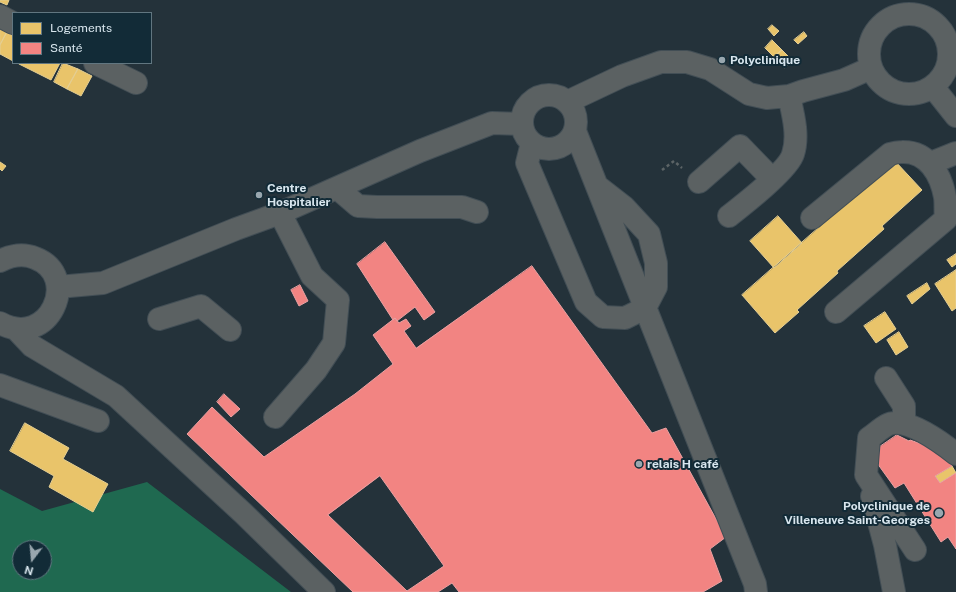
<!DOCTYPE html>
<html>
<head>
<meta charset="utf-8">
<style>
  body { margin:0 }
  #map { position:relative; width:956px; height:592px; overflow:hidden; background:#24323a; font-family:"Public Sans",sans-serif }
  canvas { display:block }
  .legend { position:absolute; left:12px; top:12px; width:140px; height:52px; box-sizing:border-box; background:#122b37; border:1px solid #617680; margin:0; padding:5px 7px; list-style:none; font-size:12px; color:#d8e6ee }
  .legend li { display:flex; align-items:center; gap:8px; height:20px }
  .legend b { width:20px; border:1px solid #617680 }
  .north { position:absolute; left:12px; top:540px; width:40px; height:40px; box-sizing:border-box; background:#122b37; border:1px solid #617680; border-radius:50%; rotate:196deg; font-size:11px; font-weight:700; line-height:16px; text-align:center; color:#d8e6ee }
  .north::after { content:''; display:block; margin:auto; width:14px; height:18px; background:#99a7af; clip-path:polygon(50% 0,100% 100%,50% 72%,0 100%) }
</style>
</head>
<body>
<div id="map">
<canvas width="956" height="592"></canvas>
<ul class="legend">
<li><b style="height:11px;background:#e9c46a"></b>Logements</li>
<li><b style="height:11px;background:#f28482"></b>Santé</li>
</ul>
<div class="north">N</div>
</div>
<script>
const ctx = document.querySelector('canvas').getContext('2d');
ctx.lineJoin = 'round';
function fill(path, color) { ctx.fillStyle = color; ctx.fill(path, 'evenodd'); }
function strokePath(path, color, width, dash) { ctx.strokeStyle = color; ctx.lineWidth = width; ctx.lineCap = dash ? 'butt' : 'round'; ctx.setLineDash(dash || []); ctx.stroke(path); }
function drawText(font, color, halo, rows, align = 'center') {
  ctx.font = font + ' "Public Sans",sans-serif'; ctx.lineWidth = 4; ctx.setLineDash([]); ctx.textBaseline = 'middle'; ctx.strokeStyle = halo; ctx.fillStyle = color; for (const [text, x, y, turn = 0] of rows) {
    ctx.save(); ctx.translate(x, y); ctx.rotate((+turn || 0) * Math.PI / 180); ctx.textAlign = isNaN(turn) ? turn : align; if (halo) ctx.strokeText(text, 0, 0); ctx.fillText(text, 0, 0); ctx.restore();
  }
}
const forest = new Path2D(`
  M 147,482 L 291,592 L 0,592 L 0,489 L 42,511 ZM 20,548 L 44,548 L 44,572 L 20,572 Z`);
const homes = new Path2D(`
  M 0,0 L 9,0 L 7,5 L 0,2 Z
  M 772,25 L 779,31 L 774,36 L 768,29 Z
  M 0,29 L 7,32 L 0,45 Z
  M 7,32 L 13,36 L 13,61 L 0,54 L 0,45 Z
  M 804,32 L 807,36 L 798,44 L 794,40 Z
  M 772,40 L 782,50 L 774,57 L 765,48 Z
  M 782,50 L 793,61 L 784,68 L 774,57 Z
  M 19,63 L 60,63 L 51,80 L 19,64 Z
  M 63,63 L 78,69 L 67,89 L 54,82 Z
  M 78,69 L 92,76 L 81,96 L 67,89 Z
  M 895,161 L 922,190 L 882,226 L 884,229 L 837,271 L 838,273 L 797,310 L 799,312 L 775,333 L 742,295 Z
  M 0,162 L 6,166 L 2,171 L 0,169 Z
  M 778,216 L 802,243 L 774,268 L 750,241 Z
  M 956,254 L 956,264 L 952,267 L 947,260 Z
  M 956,270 L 956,308 L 952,311 L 935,284 Z
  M 927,283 L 930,289 L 912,304 L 907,296 Z
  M 885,312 L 896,329 L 876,343 L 864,326 Z
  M 899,332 L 908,347 L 896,355 L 887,340 Z
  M 25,423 L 69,448 L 63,459 L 108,484 L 93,512 L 49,487 L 54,476 L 10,451 Z
  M 952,466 L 956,473 L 940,483 L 935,476 Z`);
const health = new Path2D(`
  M 385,242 L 435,312 L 424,320 L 415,307 L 397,321 L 395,318 L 393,320 L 357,264 Z
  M 532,266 L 652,433 L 666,428 L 726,537 L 710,549 L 722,581 L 703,592 L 459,592 L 452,583 L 438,592 L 353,592 L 187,434 L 212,407 L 264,457 L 355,394 L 393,364 L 373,335 L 395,318 L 399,323 L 406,319 L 411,326 L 404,331 L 416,348 ZM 380,476 L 444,566 L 407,591 L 328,515 Z
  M 300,285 L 308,301 L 299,306 L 291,290 Z
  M 224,394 L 240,409 L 231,417 L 217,402 Z
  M 897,435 L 909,441 L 910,440 L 942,451 L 952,466 L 935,476 L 940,483 L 956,473 L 956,549 L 948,537 L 941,542 L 904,483 L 895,488 L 877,463 L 878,448 Z`);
const path = new Path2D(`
  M 662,170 L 674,161 L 682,168`);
const minor = new Path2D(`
  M869 54a40 40 0 1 1 80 0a40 40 0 1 1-80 0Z
  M 0,16 L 13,23
  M 95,63 L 136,83
  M 933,87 L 956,116
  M522 122a27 27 0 1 1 54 0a27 27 0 1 1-54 0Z
  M 567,102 L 622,76 L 661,62 L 687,62 L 710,69 L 749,94 L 767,98 L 789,96 L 803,91 L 844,80 L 871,68
  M 575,131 L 755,584 L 756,592
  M 532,143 L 527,163 L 586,302 L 603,317 L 625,318 L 645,308 L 656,287 L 656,263 L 649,234 L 624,207 L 597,186
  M 931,163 L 956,153
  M 699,182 L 740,146 L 772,179
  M 337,188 L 358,206 L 377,207 L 462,207 L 477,212
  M 729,216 C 743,205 789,169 793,154 C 799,136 793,114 789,96
  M 812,218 L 890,154 C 893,153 898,152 902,152 C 928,151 941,175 945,197 C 946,204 945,212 946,219 L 836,312
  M 0,261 C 12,255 23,253 35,258 C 82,276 49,350 0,323
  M 58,287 L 103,283 L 236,229 L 280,213 L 420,151 L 492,123 L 522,124
  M 159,319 L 201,306 L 230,330
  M 16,329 L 32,346 L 116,396 L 243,513 L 324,592
  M 886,378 L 904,406 L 904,423
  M 0,385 L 98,421
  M 275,417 L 316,370 L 334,343 L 338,300 L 312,276 L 280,213
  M 872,496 L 885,545 L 894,592
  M 915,550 L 866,475 L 869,438 C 875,434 881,428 887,425 C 905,415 942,443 956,454`);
const markers = [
  [722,60,4,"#99a7af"],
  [259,195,4,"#99a7af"],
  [639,464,4,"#99a7af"],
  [939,513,5,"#99a7af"]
];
const poiNames = [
  ["Polyclinique",730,60],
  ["Centre",267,188],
  ["Hospitalier",267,202],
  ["relais H café",647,464],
  ["Polyclinique de",930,506,"right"],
  ["Villeneuve Saint-Georges",930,520,"right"]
];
fill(forest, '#1f6950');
fill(homes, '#e9c46a');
strokePath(homes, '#e4ce92', 1);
fill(health, '#f28482');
strokePath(health, '#eaa1a2', 1);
strokePath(minor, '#424e55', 24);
strokePath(path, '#5c6466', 2.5, [3, 3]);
strokePath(minor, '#5b6162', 22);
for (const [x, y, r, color] of markers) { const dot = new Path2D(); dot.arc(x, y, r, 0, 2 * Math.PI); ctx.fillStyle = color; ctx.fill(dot); strokePath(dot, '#122b37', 1.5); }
drawText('bold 12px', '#d8e6ee', '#122b37', poiNames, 'left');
</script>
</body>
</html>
